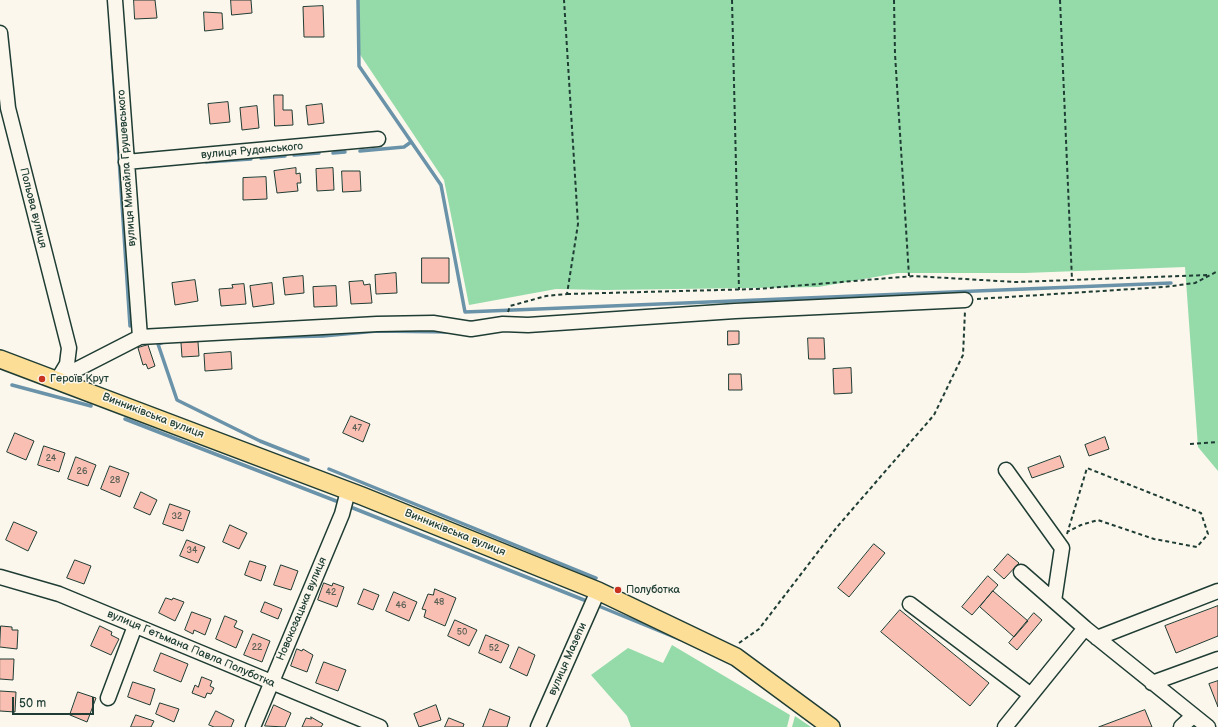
<!DOCTYPE html>
<html>
<head>
<meta charset="utf-8">
<style>
  body { margin:0 }
  #map { position:relative; width:1218px; height:727px; overflow:hidden; background:#fbf7ec; font-family:"Balsamiq Sans",sans-serif }
  canvas { display:block }
  .scale { position:absolute; left:12px; top:697px; width:82px; height:18px; box-sizing:border-box; border:2px solid #1f3d34; border-top:0; padding-left:5px; font-size:12px; line-height:14px; white-space:nowrap; color:#1f3d34; -webkit-text-stroke:3px #fbf7ec; paint-order:stroke }
</style>
</head>
<body>
<div id="map">
<canvas width="1218" height="727"></canvas>
<div class="scale">50 m</div>
</div>
<script>
const ctx = document.querySelector('canvas').getContext('2d');
ctx.lineJoin = 'round';
function fill(path, color) { ctx.fillStyle = color; ctx.fill(path, 'evenodd'); }
function strokePath(path, color, width, dash) { ctx.strokeStyle = color; ctx.lineWidth = width; ctx.lineCap = dash ? 'butt' : 'round'; ctx.setLineDash(dash || []); ctx.stroke(path); }
function drawText(font, color, halo, rows, align = 'center') {
  ctx.font = font + ' "Balsamiq Sans",sans-serif'; ctx.lineWidth = 3; ctx.setLineDash([]); ctx.textBaseline = 'middle'; ctx.strokeStyle = halo; ctx.fillStyle = color; for (const [text, x, y, turn = 0] of rows) {
    ctx.save(); ctx.translate(x, y); ctx.rotate((+turn || 0) * Math.PI / 180); ctx.textAlign = isNaN(turn) ? turn : align; if (halo) ctx.strokeText(text, 0, 0); ctx.fillText(text, 0, 0); ctx.restore();
  }
}
const green = new Path2D(`
  M 359,0 L 1218,0 L 1218,471 L 1198,447 L 1185,267 L 1025,273 L 898,273 L 818,287 L 605,290 L 556,289 L 469,305 L 444,180 L 359,53 Z
  M 672,645 L 790,715 L 787,727 L 631,727 L 627,716 L 591,675 L 628,648 L 663,663 Z
  M 795,716 L 811,727 L 792,727 Z`);
const stream = new Path2D(`
  M 358,0 L 359,66 L 441,185 L 465,312 L 1171,283
  M 112,51 L 130,326
  M 360,151 L 404,147 L 411,142
  M 333,153 L 345,152
  M 294,155 L 319,153
  M 261,158 L 285,156
  M 206,162 L 251,159
  M 244,338 L 323,336 L 377,331 L 450,332
  M 164,342 L 158,344 L 177,400 L 260,441 L 308,460
  M 12,385 L 91,406
  M 125,419 L 336,501
  M 329,469 L 596,578
  M 353,508 L 584,600
  M 601,607 L 679,639`);
const building = new Path2D(`
  M 134,0 L 155,0 L 157,18 L 135,19 Z
  M 231,0 L 251,0 L 252,13 L 232,15 Z
  M 323,6 L 324,37 L 304,37 L 303,7 Z
  M 204,12 L 222,13 L 223,29 L 205,31 Z
  M 274,95 L 283,95 L 283,110 L 292,110 L 293,125 L 275,126 Z
  M 228,102 L 230,122 L 210,124 L 208,104 Z
  M 322,104 L 324,123 L 308,125 L 306,106 Z
  M 257,106 L 259,128 L 242,130 L 240,108 Z
  M 296,168 L 296,174 L 300,173 L 301,183 L 297,183 L 298,191 L 277,193 L 274,171 Z
  M 333,168 L 334,190 L 317,191 L 316,169 Z
  M 342,171 L 360,171 L 361,191 L 343,192 Z
  M 266,177 L 267,199 L 243,200 L 243,178 Z
  M 422,258 L 449,258 L 449,283 L 422,283 Z
  M 396,273 L 397,293 L 376,294 L 375,275 Z
  M 303,276 L 304,293 L 285,295 L 283,278 Z
  M 195,280 L 198,301 L 175,305 L 172,283 Z
  M 363,281 L 364,285 L 370,284 L 372,303 L 351,304 L 349,282 Z
  M 272,283 L 274,304 L 253,307 L 250,286 Z
  M 244,284 L 246,304 L 221,306 L 219,289 L 233,288 L 232,285 Z
  M 336,286 L 337,306 L 314,307 L 313,287 Z
  M 728,331 L 739,331 L 739,344 L 728,345 Z
  M 808,338 L 824,338 L 825,359 L 809,359 Z
  M 198,342 L 199,356 L 182,357 L 181,343 Z
  M 148,345 L 155,366 L 148,369 L 146,364 L 143,365 L 138,348 Z
  M 231,352 L 232,369 L 205,371 L 204,354 Z
  M 851,368 L 852,393 L 834,394 L 833,369 Z
  M 729,374 L 741,374 L 742,390 L 729,390 Z
  M 351,416 L 370,424 L 363,442 L 343,433 Z
  M 15,433 L 34,441 L 26,460 L 7,452 Z
  M 1105,437 L 1109,449 L 1089,456 L 1085,445 Z
  M 44,446 L 65,453 L 59,472 L 38,465 Z
  M 1060,456 L 1064,467 L 1032,478 L 1028,468 Z
  M 76,457 L 96,465 L 88,486 L 68,479 Z
  M 110,466 L 129,473 L 120,497 L 101,489 Z
  M 141,492 L 157,500 L 150,515 L 134,508 Z
  M 170,504 L 190,511 L 183,531 L 163,524 Z
  M 14,522 L 37,532 L 28,551 L 6,540 Z
  M 230,525 L 247,533 L 239,549 L 223,542 Z
  M 187,540 L 205,547 L 198,563 L 180,556 Z
  M 874,544 L 885,553 L 849,597 L 838,588 Z
  M 1008,554 L 1019,563 L 1004,579 L 994,570 Z
  M 75,560 L 91,566 L 84,584 L 67,578 Z
  M 250,561 L 266,566 L 261,581 L 245,575 Z
  M 281,565 L 298,571 L 291,590 L 274,585 Z
  M 988,576 L 998,585 L 972,615 L 962,607 Z
  M 324,583 L 332,586 L 333,583 L 344,587 L 337,607 L 318,600 Z
  M 364,589 L 379,595 L 373,610 L 358,604 Z
  M 435,589 L 456,598 L 445,626 L 424,617 L 426,610 L 422,609 L 428,594 L 433,595 Z
  M 993,591 L 1028,621 L 1014,637 L 980,607 Z
  M 394,592 L 417,602 L 409,621 L 386,611 Z
  M 166,598 L 172,600 L 173,598 L 184,602 L 175,621 L 159,613 Z
  M 265,602 L 282,609 L 278,619 L 261,612 Z
  M 1218,606 L 1218,636 L 1176,653 L 1165,626 Z
  M 900,610 L 989,683 L 970,706 L 881,632 Z
  M 192,612 L 211,619 L 205,635 L 194,630 L 193,634 L 185,630 Z
  M 1034,613 L 1042,620 L 1017,650 L 1009,643 Z
  M 225,616 L 237,621 L 234,627 L 243,631 L 236,648 L 216,639 Z
  M 455,620 L 477,630 L 469,646 L 448,636 Z
  M 1,626 L 12,627 L 12,630 L 18,630 L 17,649 L 0,647 Z
  M 100,626 L 112,632 L 111,635 L 119,639 L 111,655 L 91,646 Z
  M 253,634 L 270,641 L 262,662 L 244,655 Z
  M 486,635 L 509,645 L 501,663 L 479,653 Z
  M 519,647 L 535,655 L 527,676 L 510,668 Z
  M 297,649 L 302,651 L 303,649 L 313,655 L 307,672 L 291,666 Z
  M 161,653 L 188,664 L 181,682 L 154,671 Z
  M 0,659 L 14,659 L 13,680 L 0,679 Z
  M 324,662 L 346,670 L 338,691 L 316,683 Z
  M 202,677 L 212,681 L 210,686 L 214,688 L 211,694 L 207,693 L 205,698 L 192,693 L 195,685 L 198,687 Z
  M 1218,681 L 1218,707 L 1209,684 Z
  M 133,682 L 155,689 L 150,705 L 128,697 Z
  M 0,691 L 16,692 L 15,712 L 0,711 Z
  M 78,692 L 96,698 L 87,722 L 70,715 Z
  M 160,703 L 179,709 L 174,722 L 156,714 Z
  M 274,705 L 291,713 L 285,727 L 265,726 Z
  M 436,705 L 441,720 L 419,727 L 414,714 Z
  M 490,709 L 510,717 L 507,727 L 483,727 Z
  M 1145,710 L 1152,727 L 1099,727 Z
  M 216,711 L 234,720 L 231,727 L 214,727 L 209,725 Z
  M 136,715 L 154,721 L 151,727 L 131,727 Z
  M 311,717 L 323,724 L 321,727 L 302,727 L 306,718 L 311,719 Z
  M 449,718 L 464,724 L 463,727 L 445,727 Z`);
const path = new Path2D(`
  M 732,0 L 739,290
  M 894,0 L 895,54 L 909,276
  M 1060,0 L 1072,280
  M 567,294 L 757,289 L 914,276 L 1015,282 L 1210,275
  M 977,299 L 1164,287 L 1195,283 L 1218,271
  M 508,312 L 510,306 L 546,296 L 567,294 L 578,224 L 564,0
  M 1190,444 L 1218,442
  M 1067,534 L 1087,468 L 1201,513 L 1208,534 L 1197,547 L 1154,539 L 1098,520 L 1081,525 L 1067,532
  M 739,643 L 759,629 L 837,527 L 934,415 L 963,355 L 965,311`);
const minor = new Path2D(`
  M 115,0 L 140,337
  M 0,33 L 8,108 L 69,348 L 67,364 L 58,379
  M 126,162 L 378,139
  M 58,379 L 140,337 L 377,324 L 433,323 L 471,329 L 503,324 L 528,325 L 735,311 L 965,300
  M 1006,470 L 1062,548 L 1054,601
  M 0,577 L 59,594 L 380,727
  M 910,604 L 1031,695
  M 1085,628 L 1208,727
  M 1097,638 L 1218,591
  M 1152,683 L 1218,659
  M 108,698 L 135,626
  M 253,727 L 342,514 L 348,491
  M 538,727 L 598,591
  M 1005,727 L 1085,628 L 1021,572
  M 1181,727 L 1193,716`);
const major = new Path2D(`
  M 0,359 L 362,496 L 598,591 L 736,657 L 831,727`);
const markers = [
  [42,379,4,"#c8321e"],
  [618,590,4,"#c8321e"]
];
const numberNames = [
  ["47",357,429],
  ["24",51,459],
  ["26",82,472],
  ["28",115,481],
  ["32",177,517],
  ["34",192,551],
  ["42",331,593],
  ["48",439,603],
  ["46",401,606],
  ["50",462,633],
  ["22",257,648],
  ["52",494,649]
];
const streetNames = [
  ["вулиця Руданського",252,151,-5],
  ["вулиця Михайла Грушевського",127,168,-94],
  ["Польова вулиця",33,208,76],
  ["Винниківська вулиця",153,416,21],
  ["Винниківська вулиця",455,533,22],
  ["Новокозацька вулиця",302,609,-67],
  ["вулиця Гетьмана Павла Полуботка",191,649,23],
  ["вулиця Мазепи",568,659,-66]
];
const poiNames = [
  ["Героїв Крут",50,379],
  ["Полуботка",626,590]
];
fill(green, '#94dba9');
strokePath(stream, '#6a93aa', 3.5);
fill(building, '#f9bfb2');
strokePath(building, '#1f3d34', 1);
strokePath(minor, '#1f3d34', 17);
strokePath(major, '#1f3d34', 20);
strokePath(path, '#1f3d34', 2, [4, 3]);
strokePath(minor, '#fbf7ec', 14);
strokePath(major, '#fdde96', 17);
for (const [x, y, r, color] of markers) { const dot = new Path2D(); dot.arc(x, y, r, 0, 2 * Math.PI); ctx.fillStyle = color; ctx.fill(dot); strokePath(dot, '#fbf7ec', 1.5); }
drawText('9px', '#565e54', null, numberNames);
drawText('11px', '#1f3d34', '#fbf7ec', streetNames);
drawText('11px', '#1f3d34', '#fbf7ec', poiNames, 'left');
</script>
</body>
</html>
